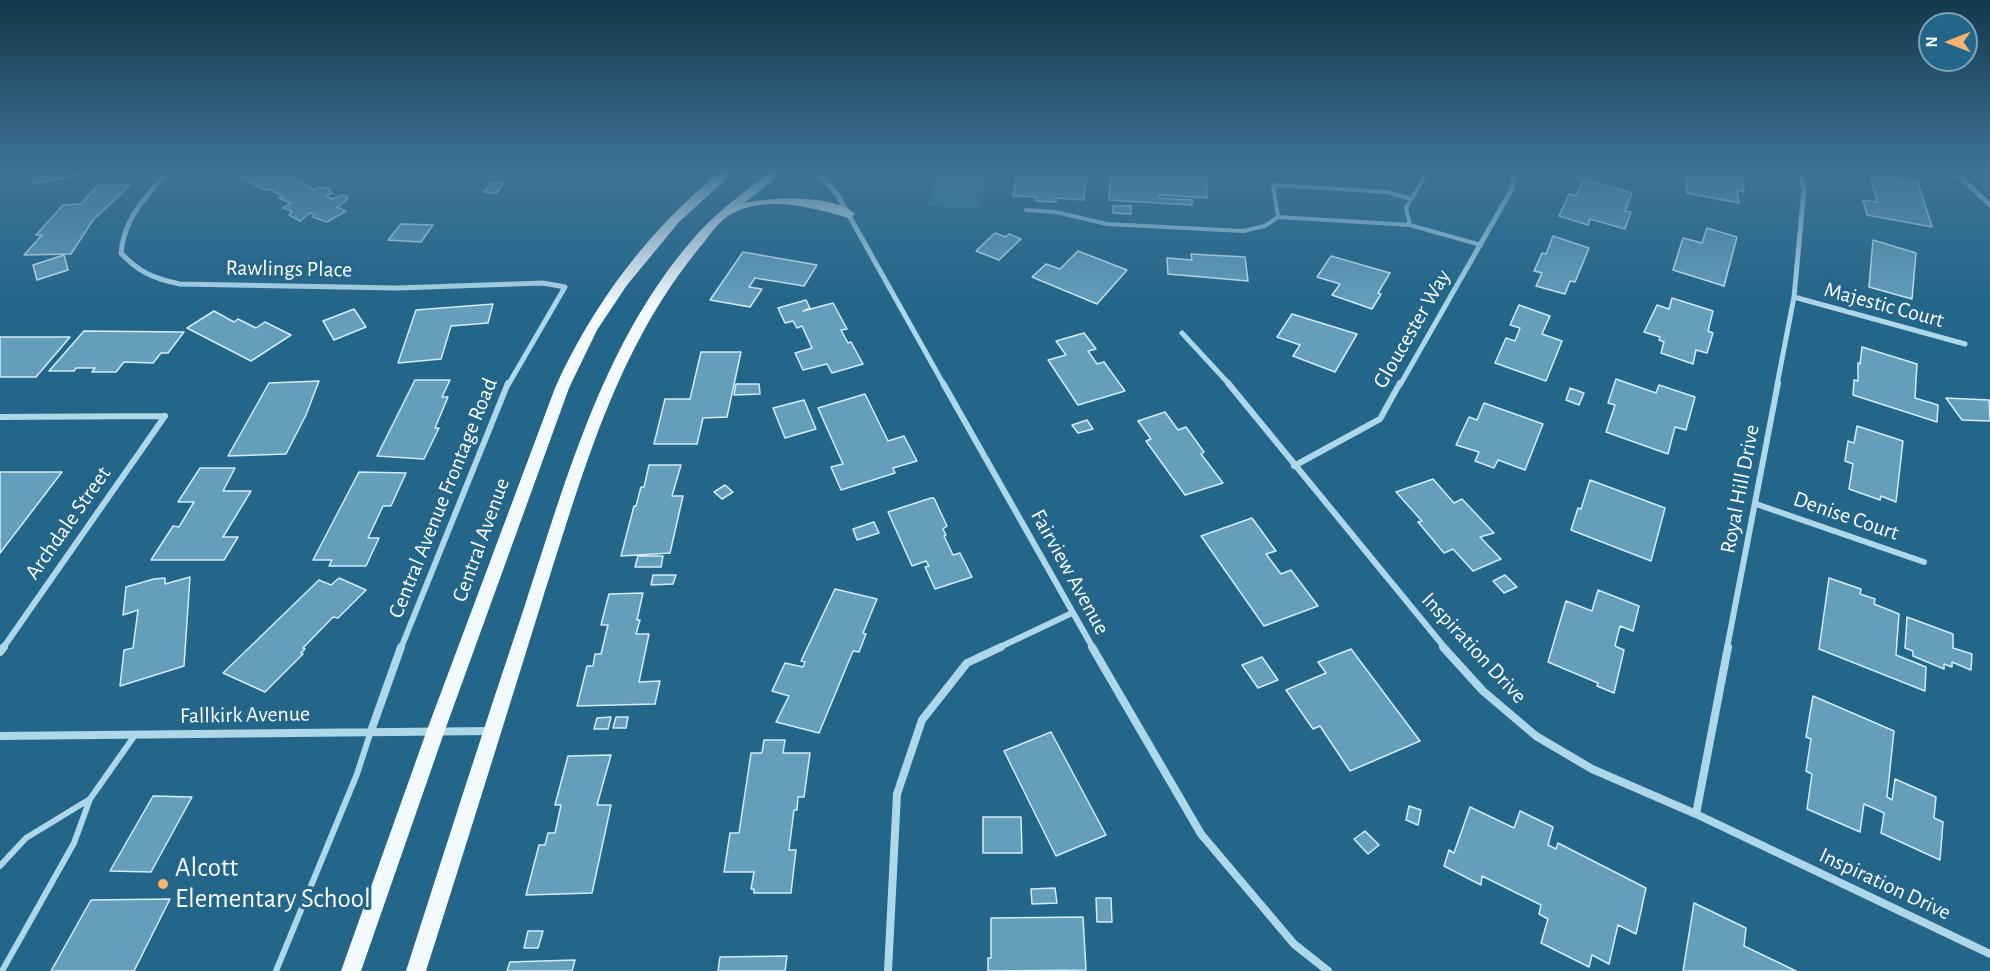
<!DOCTYPE html>
<html>
<head>
<meta charset="utf-8">
<style>
  body { margin:0 }
  #map { position:relative; width:1990px; height:971px; overflow:hidden; background:#236689; font-family:"Alegreya Sans",sans-serif }
  canvas { display:block }
  .north { position:absolute; left:1918px; top:12px; width:60px; height:60px; box-sizing:border-box; background:#236689; border:2px solid #7ba3b8; border-radius:50%; rotate:270deg; font-size:16px; font-weight:700; line-height:24px; text-align:center; color:#fff }
  .north::after { content:''; display:block; margin:auto; width:21px; height:27px; background:#f5b272; clip-path:polygon(50% 0,100% 100%,50% 72%,0 100%) }
</style>
</head>
<body>
<div id="map">
<canvas width="1990" height="971"></canvas>
<div class="north">N</div>
</div>
<script>
const ctx = document.querySelector('canvas').getContext('2d');
ctx.lineJoin = 'round';
function fill(path, color) { ctx.fillStyle = color; ctx.fill(path, 'evenodd'); }
function strokePath(path, color, width, dash) { ctx.strokeStyle = color; ctx.lineWidth = width; ctx.lineCap = dash ? 'butt' : 'round'; ctx.setLineDash(dash || []); ctx.stroke(path); }
function drawText(font, color, halo, rows, align = 'center') {
  ctx.font = font + ' "Alegreya Sans",sans-serif'; ctx.lineWidth = 6; ctx.setLineDash([]); ctx.textBaseline = 'middle'; ctx.strokeStyle = halo; ctx.fillStyle = color; for (const [text, x, y, turn = 0] of rows) {
    ctx.save(); ctx.translate(x, y); ctx.rotate((+turn || 0) * Math.PI / 180); ctx.textAlign = isNaN(turn) ? turn : align; if (halo) ctx.strokeText(text, 0, 0); ctx.fillText(text, 0, 0); ctx.restore();
  }
}
const green = new Path2D(`
  M 937,170 L 988,170 L 980,209 L 928,206 Z`);
const building = new Path2D(`
  M 36,170 L 102,170 L 33,184 Z
  M 256,170 L 277,170 L 314,190 L 319,187 L 330,189 L 329,191 L 332,193 L 326,196 L 332,199 L 343,195 L 348,197 L 346,201 L 337,207 L 346,211 L 327,222 L 313,217 L 314,214 L 310,213 L 300,221 L 289,215 L 292,211 L 283,208 L 291,203 L 279,198 L 283,196 L 268,189 L 265,190 L 241,178 Z
  M 1018,170 L 1087,170 L 1084,200 L 1056,198 L 1056,202 L 1036,201 L 1037,197 L 1013,196 Z
  M 1111,170 L 1206,170 L 1207,198 L 1159,195 L 1159,198 L 1192,200 L 1192,205 L 1109,200 Z
  M 1683,170 L 1724,170 L 1742,173 L 1744,192 L 1737,190 L 1739,203 L 1687,193 L 1686,176 L 1683,175 Z
  M 1870,174 L 1918,182 L 1932,227 L 1867,215 L 1863,200 L 1877,202 Z
  M 1583,179 L 1632,193 L 1625,211 L 1631,212 L 1625,229 L 1590,219 L 1588,225 L 1559,216 L 1569,194 L 1576,196 Z
  M 492,182 L 504,182 L 497,193 L 484,192 Z
  M 98,185 L 130,185 L 93,220 L 71,254 L 24,255 L 42,235 L 36,235 L 63,205 L 81,204 Z
  M 1113,206 L 1131,206 L 1131,214 L 1113,213 Z
  M 401,224 L 433,225 L 421,242 L 388,240 Z
  M 1707,228 L 1737,237 L 1724,286 L 1673,270 L 1683,238 L 1702,243 Z
  M 995,233 L 1006,237 L 1009,234 L 1021,239 L 999,260 L 976,251 Z
  M 1553,236 L 1589,248 L 1575,282 L 1570,281 L 1565,294 L 1536,286 L 1542,273 L 1534,271 L 1542,253 L 1546,254 Z
  M 1873,240 L 1916,253 L 1912,299 L 1869,287 Z
  M 1078,251 L 1127,270 L 1097,304 L 1032,277 L 1046,264 L 1060,269 Z
  M 743,252 L 817,265 L 804,286 L 755,278 L 749,287 L 762,289 L 750,307 L 710,300 Z
  M 1191,254 L 1245,257 L 1248,281 L 1168,274 L 1167,258 L 1192,260 Z
  M 64,255 L 68,270 L 37,280 L 33,265 Z
  M 1331,256 L 1390,273 L 1378,293 L 1381,294 L 1372,309 L 1332,295 L 1340,284 L 1317,277 Z
  M 1672,298 L 1713,311 L 1708,331 L 1713,333 L 1707,353 L 1696,350 L 1693,364 L 1661,353 L 1664,342 L 1659,340 L 1660,337 L 1644,332 L 1657,305 L 1669,309 Z
  M 806,300 L 810,308 L 803,311 L 833,303 L 847,329 L 841,330 L 848,343 L 851,342 L 863,364 L 832,373 L 827,364 L 803,370 L 795,353 L 812,348 L 802,326 L 797,328 L 793,321 L 785,323 L 778,308 Z
  M 493,304 L 488,323 L 451,326 L 441,359 L 398,363 L 416,310 Z
  M 1519,305 L 1550,316 L 1542,334 L 1562,341 L 1546,381 L 1495,363 L 1506,338 L 1515,341 L 1520,328 L 1510,325 Z
  M 354,309 L 366,327 L 334,340 L 323,321 Z
  M 214,311 L 234,322 L 238,319 L 256,328 L 265,322 L 291,335 L 251,361 L 187,328 Z
  M 1292,314 L 1357,334 L 1335,372 L 1293,356 L 1300,345 L 1277,337 Z
  M 84,331 L 184,332 L 168,353 L 161,353 L 153,363 L 124,362 L 116,372 L 92,372 L 95,368 L 76,368 L 74,371 L 49,371 Z
  M 1084,333 L 1096,349 L 1088,351 L 1097,364 L 1104,362 L 1125,391 L 1078,405 L 1048,360 L 1066,355 L 1056,341 Z
  M 0,337 L 70,337 L 36,377 L 0,377 Z
  M 1862,347 L 1917,364 L 1915,398 L 1938,405 L 1937,422 L 1853,395 L 1854,380 L 1858,381 L 1858,363 L 1860,364 Z
  M 701,352 L 741,352 L 727,417 L 703,418 L 697,444 L 654,444 L 665,399 L 690,399 Z
  M 1616,379 L 1656,393 L 1659,385 L 1695,397 L 1686,430 L 1675,427 L 1668,454 L 1606,432 L 1615,405 L 1608,403 Z
  M 415,380 L 450,380 L 442,397 L 448,397 L 435,428 L 439,428 L 424,459 L 377,456 Z
  M 319,381 L 306,415 L 286,454 L 228,456 L 269,383 Z
  M 736,384 L 759,384 L 760,394 L 734,395 Z
  M 1570,388 L 1584,393 L 1579,405 L 1566,400 Z
  M 865,394 L 888,441 L 904,436 L 917,461 L 893,468 L 895,473 L 841,490 L 831,467 L 843,464 L 818,408 Z
  M 1946,398 L 1989,400 L 1990,421 L 1962,420 Z
  M 804,400 L 816,429 L 785,438 L 773,408 Z
  M 1484,403 L 1543,424 L 1525,470 L 1498,460 L 1494,468 L 1475,461 L 1479,452 L 1456,445 L 1469,417 L 1477,420 Z
  M 1165,412 L 1178,430 L 1186,427 L 1204,452 L 1201,454 L 1223,483 L 1185,495 L 1146,441 L 1151,439 L 1138,421 Z
  M 1087,420 L 1093,429 L 1078,433 L 1072,425 Z
  M 1857,426 L 1903,441 L 1896,502 L 1881,496 L 1880,500 L 1849,489 L 1853,464 L 1845,461 L 1848,441 L 1854,443 Z
  M 649,465 L 681,465 L 672,496 L 683,496 L 670,553 L 621,556 L 634,506 L 636,506 L 641,487 L 644,487 Z
  M 200,468 L 235,468 L 223,491 L 251,491 L 223,537 L 238,537 L 224,560 L 151,560 L 173,526 L 179,527 L 194,502 L 178,502 Z
  M 0,472 L 62,472 L 0,553 Z
  M 359,472 L 406,473 L 391,506 L 383,506 L 368,538 L 379,538 L 366,566 L 329,566 L 332,560 L 313,560 Z
  M 1433,479 L 1454,503 L 1462,499 L 1494,533 L 1480,537 L 1501,559 L 1473,571 L 1453,549 L 1444,553 L 1418,522 L 1422,521 L 1396,492 Z
  M 1590,480 L 1665,508 L 1651,561 L 1571,530 L 1578,508 L 1581,509 Z
  M 725,485 L 733,492 L 722,499 L 714,492 Z
  M 931,498 L 934,498 L 947,526 L 943,529 L 946,535 L 944,536 L 953,555 L 960,553 L 972,577 L 935,589 L 925,567 L 929,566 L 926,561 L 912,566 L 888,512 Z
  M 1252,518 L 1276,551 L 1266,554 L 1281,574 L 1291,570 L 1318,606 L 1264,626 L 1201,536 Z
  M 874,522 L 879,533 L 857,540 L 853,529 Z
  M 638,556 L 663,556 L 661,567 L 635,567 Z
  M 653,575 L 676,575 L 673,584 L 651,585 Z
  M 1505,575 L 1517,587 L 1504,593 L 1493,581 Z
  M 190,577 L 184,666 L 120,686 L 124,650 L 133,648 L 138,610 L 123,615 L 126,587 L 154,579 L 165,578 L 165,584 Z
  M 339,578 L 366,590 L 338,618 L 333,617 L 303,648 L 305,649 L 301,653 L 303,654 L 265,692 L 223,673 L 319,580 L 331,585 Z
  M 1829,578 L 1861,589 L 1860,594 L 1875,599 L 1874,604 L 1899,614 L 1896,655 L 1926,667 L 1925,691 L 1819,649 Z
  M 835,589 L 877,599 L 863,633 L 866,634 L 859,652 L 853,651 L 819,733 L 776,722 L 789,696 L 772,691 L 785,663 L 803,667 L 805,662 L 801,661 Z
  M 1598,590 L 1639,606 L 1633,631 L 1620,626 L 1615,646 L 1624,650 L 1614,693 L 1597,686 L 1598,683 L 1548,662 L 1566,601 L 1592,611 Z
  M 643,593 L 637,620 L 640,620 L 636,634 L 649,634 L 639,682 L 660,681 L 655,704 L 577,706 L 587,666 L 593,666 L 595,654 L 601,654 L 608,625 L 601,625 L 609,594 Z
  M 1907,617 L 1953,634 L 1953,648 L 1972,654 L 1971,670 L 1952,662 L 1952,667 L 1944,664 L 1944,669 L 1913,656 L 1913,651 L 1905,648 Z
  M 1351,649 L 1420,741 L 1350,771 L 1320,726 L 1313,729 L 1286,690 L 1326,673 L 1318,662 Z
  M 1262,657 L 1278,680 L 1258,688 L 1242,665 Z
  M 1813,696 L 1894,731 L 1887,797 L 1892,800 L 1895,779 L 1936,797 L 1934,818 L 1943,822 L 1940,860 L 1881,833 L 1884,813 L 1864,804 L 1860,832 L 1807,809 L 1812,774 L 1806,771 L 1811,739 L 1806,737 Z
  M 611,717 L 608,729 L 594,729 L 597,718 Z
  M 616,717 L 628,717 L 626,728 L 613,728 Z
  M 1051,732 L 1106,835 L 1056,856 L 1004,751 Z
  M 764,740 L 785,740 L 783,753 L 810,753 L 804,797 L 798,797 L 797,810 L 794,810 L 789,850 L 796,850 L 791,893 L 754,893 L 754,889 L 751,889 L 754,872 L 724,872 L 730,833 L 739,833 L 751,753 L 762,753 Z
  M 611,755 L 597,805 L 611,805 L 592,893 L 526,895 L 539,845 L 545,845 L 548,833 L 555,833 L 561,805 L 555,805 L 568,756 Z
  M 153,796 L 192,797 L 151,872 L 110,871 Z
  M 1409,806 L 1421,810 L 1418,825 L 1406,820 Z
  M 1470,807 L 1514,828 L 1520,811 L 1553,827 L 1548,845 L 1556,849 L 1558,843 L 1646,888 L 1636,934 L 1618,925 L 1609,964 L 1592,955 L 1589,967 L 1541,943 L 1548,919 L 1539,914 L 1541,905 L 1482,876 L 1481,885 L 1444,866 L 1449,850 L 1454,853 Z
  M 983,817 L 1021,817 L 1022,853 L 983,853 Z
  M 1365,831 L 1379,845 L 1368,854 L 1354,839 Z
  M 1055,888 L 1057,903 L 1032,904 L 1031,889 Z
  M 1096,898 L 1111,898 L 1112,922 L 1097,922 Z
  M 170,899 L 134,971 L 51,971 L 91,900 Z
  M 1694,903 L 1746,928 L 1744,946 L 1796,971 L 1683,971 Z
  M 1083,917 L 1086,970 L 988,971 L 988,958 L 991,958 L 991,918 Z
  M 528,931 L 543,931 L 538,948 L 524,948 Z
  M 787,956 L 785,971 L 718,971 L 720,957 Z
  M 575,960 L 572,971 L 507,971 L 510,962 Z`);
const laneFar1 = new Path2D(`
  M 1026,210 L 1056,212 L 1107,224 L 1243,231 L 1265,226 L 1278,217 L 1273,185 L 1386,192 L 1412,199
  M 1278,217 L 1410,225 L 1481,245
  M 1410,225 L 1406,208 L 1429,170`);
const lane = new Path2D(`
  M 0,866 L 26,838 L 90,799
  M 2,971 L 74,843 L 90,799 L 135,735
  M 276,971 L 357,774 L 371,731`);
const streetFar2 = new Path2D(`
  M 169,170 C 147,196 124,217 121,253 C 138,272 155,279 180,284 L 397,288 L 543,283 L 565,287 L 508,385
  M 810,170 L 823,179 L 837,194 L 944,385
  M 1953,170 L 1990,205
  M 1794,297 L 1965,344
  M 1182,333 L 1230,385
  M 1400,385 L 1512,189 L 1515,170
  M 1777,385 L 1794,297 L 1804,190 L 1800,170`);
const streetFar1 = new Path2D(`
  M 943,383 L 1093,648
  M 1228,383 L 1445,648
  M 0,417 L 165,416
  M 1294,466 L 1380,419 L 1400,383
  M 1756,504 L 1924,562
  M 3,648 L 165,416
  M 401,648 L 508,383
  M 998,648 L 1072,613
  M 1727,648 L 1778,383`);
const street = new Path2D(`
  M 1092,647 L 1201,834 L 1294,944 L 1328,971
  M 1443,647 L 1483,691 L 1536,736 L 1592,769 L 1696,814 L 1990,954
  M 0,652 L 4,647
  M 371,731 L 401,647
  M 0,736 L 491,731
  M 1696,814 L 1728,647
  M 888,971 L 897,794 L 922,720 L 967,663 L 1001,647`);
const primary = new Path2D(`
  M 723,170 L 736,170 L 679,222 L 627,285 L 597,330 L 569,388 L 445,730 L 361,971 L 341,971 L 427,730 L 555,388 C 593,304 650,227 723,170 Z
  M 773,170 L 786,170 L 744,203 C 772,197 833,194 855,214 L 849,218 C 812,208 770,195 733,213 C 720,219 709,236 700,247 C 614,352 582,477 541,604 C 503,726 465,849 426,971 L 406,971 C 445,849 484,727 525,605 C 568,474 605,336 700,231 C 722,208 748,189 773,170 Z`);
const markers = [
  [163,884,6,"#f5b272"]
];
const streetNames = [
  ["Rawlings Place",289,269,1],
  ["Majestic Court",1884,305,15],
  ["Gloucester Way",1412,329,-60],
  ["Royal Hill Drive",1740,489,-79],
  ["Central Avenue Frontage Road",443,498,-68],
  ["Denise Court",1846,516,19],
  ["Archdale Street",68,523,-55],
  ["Central Avenue",481,540,-70],
  ["Fairview Avenue",1070,572,61],
  ["Inspiration Drive",1474,648,47],
  ["Fallkirk Avenue",245,715,-1],
  ["Inspiration Drive",1885,884,25]
];
const nearPoinames = [
  ["Alcott",175,868],
  ["Elementary School",175,899]
];
fill(green, '#3480a4');
fill(building, '#649ebb');
strokePath(building, '#d4ecf7', 1.5);
strokePath(laneFar1, '#afd7ea', 4);
strokePath(lane, '#afd7ea', 6);
strokePath(streetFar2, '#afd7ea', 5);
strokePath(streetFar1, '#afd7ea', 6);
strokePath(street, '#afd7ea', 8);
fill(primary, '#f3fafe');
const sky = ctx.createLinearGradient(0, 0, 0, 306);
sky.addColorStop(0, '#13384b');
sky.addColorStop(0.56, '#3f7497');
sky.addColorStop(1, '#3f749700');
ctx.fillStyle = sky;
ctx.fillRect(0, 0, 1990, 306);
for (const [x, y, r, color] of markers) { const dot = new Path2D(); dot.arc(x, y, r, 0, 2 * Math.PI); ctx.fillStyle = color; ctx.fill(dot); strokePath(dot, '#236689', 2); }
drawText('22px', '#fff', '#236689', streetNames);
drawText('27px', '#fff', '#236689', nearPoinames, 'left');
</script>
</body>
</html>
